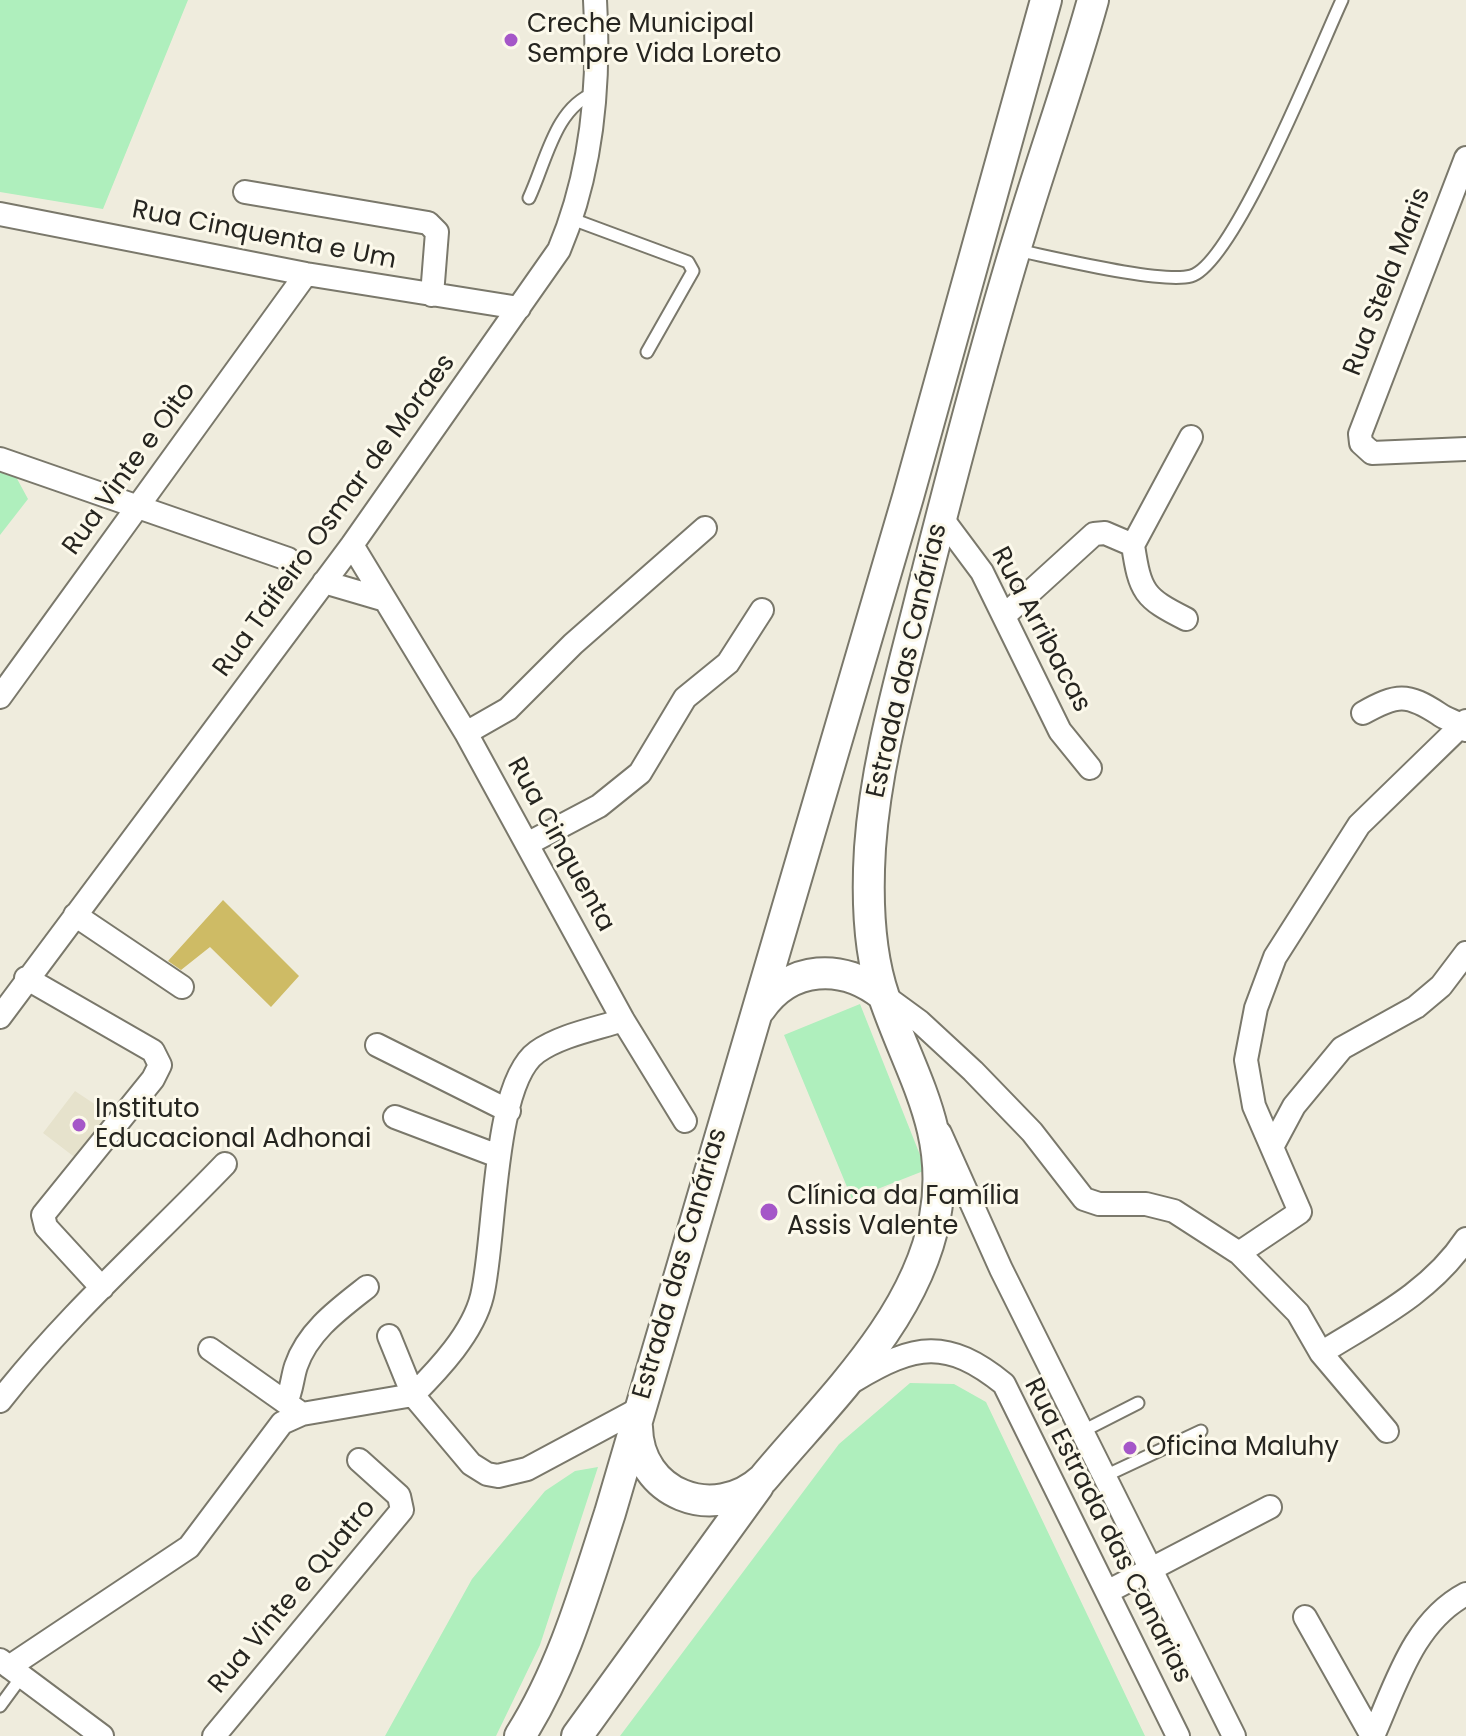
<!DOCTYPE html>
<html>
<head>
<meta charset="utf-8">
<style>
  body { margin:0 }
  canvas { display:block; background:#efecdd }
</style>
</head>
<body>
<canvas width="1466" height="1736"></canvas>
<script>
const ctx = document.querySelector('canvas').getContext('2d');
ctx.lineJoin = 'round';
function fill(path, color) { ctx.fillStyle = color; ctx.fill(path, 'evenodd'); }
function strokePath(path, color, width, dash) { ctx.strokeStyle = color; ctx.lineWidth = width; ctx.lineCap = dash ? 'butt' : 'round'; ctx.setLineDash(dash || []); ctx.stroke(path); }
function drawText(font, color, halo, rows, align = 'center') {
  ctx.font = font + ' Poppins,sans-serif'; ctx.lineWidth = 6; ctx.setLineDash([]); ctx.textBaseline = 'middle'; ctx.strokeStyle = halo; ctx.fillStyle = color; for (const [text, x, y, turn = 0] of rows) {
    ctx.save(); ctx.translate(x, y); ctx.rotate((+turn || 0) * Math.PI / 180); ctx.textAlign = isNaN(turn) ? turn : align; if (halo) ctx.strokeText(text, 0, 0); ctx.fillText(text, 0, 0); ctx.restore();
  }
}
const built = new Path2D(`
  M 75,1091 L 114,1117 L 81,1162 L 43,1133 Z`);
const green = new Path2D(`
  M 0,0 L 188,0 L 103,209 L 0,192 Z
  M 0,471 L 15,475 L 28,499 L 0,535 Z
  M 860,1004 L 926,1170 L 852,1199 L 784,1035 Z
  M 910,1383 L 954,1384 L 986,1402 L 1145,1736 L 620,1736 L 839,1444 Z
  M 598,1467 L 540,1645 L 496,1736 L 385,1736 L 472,1579 L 545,1491 L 575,1471 Z`);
const building = new Path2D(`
  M 223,900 L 299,976 L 271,1007 L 210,947 L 181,970 L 168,961 Z`);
const lane = new Path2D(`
  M 529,198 C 546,162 555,107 595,93
  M 572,219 L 688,262 L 693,271 L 647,352
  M 1016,250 C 1051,257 1161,284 1191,276 C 1234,264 1320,47 1342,0
  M 1083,1431 L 1138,1403
  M 1105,1476 L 1201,1431
  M 0,1706 L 22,1676`);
const street = new Path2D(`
  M 1466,158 L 1360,434 L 1361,443 L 1372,453 L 1466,449
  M 245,192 L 428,223 L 437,232 L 432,295
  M 0,214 L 306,274 L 519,308
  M 0,459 L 288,559
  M 941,517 L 982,572 L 1060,731 L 1090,768
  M 352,545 L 466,733 L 623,1020 L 685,1121
  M 1133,545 C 1140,592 1144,598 1186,619
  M 324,582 L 382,599
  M 1005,615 L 1094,534 L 1105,533 L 1133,545 L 1191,437
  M 0,697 L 306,274
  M 1363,713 C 1397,694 1407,693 1439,714 C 1448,721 1459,721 1466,730
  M 466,733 L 508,709 L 573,644 L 705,528
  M 529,843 L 599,806 L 640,773 L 685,698 L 728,663 L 762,610
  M 75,915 L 182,987
  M 26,978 L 153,1051 L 160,1065 L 153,1079 L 43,1215 L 46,1227 L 102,1288
  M 883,995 L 920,1022 L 973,1071 L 1032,1132 L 1084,1199 L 1099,1204 L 1146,1204 L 1174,1211 L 1239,1253 L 1298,1313 L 1321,1353 L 1387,1431
  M 0,1017 L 352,545 L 559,250 C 592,172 600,85 595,0
  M 623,1020 C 596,1029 561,1035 537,1052 C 492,1084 496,1239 482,1296 C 473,1333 439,1369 413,1395 L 471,1464 L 487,1474 L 498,1476 L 527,1469 L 639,1409
  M 377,1045 L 509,1111
  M 395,1117 L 498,1156
  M 940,1133 L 1001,1269 L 1234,1736
  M 1272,1147 L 1294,1106 L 1342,1048 L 1416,1007 L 1441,986 L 1466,953
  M 1239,1253 L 1300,1212 L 1254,1106 L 1246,1060 L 1256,1008 L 1275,957 L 1359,825 L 1466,721
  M 210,1349 L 302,1414 L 413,1395 L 389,1336
  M 1321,1353 C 1374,1320 1431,1292 1466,1239
  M 855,1380 C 915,1344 947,1338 1004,1384 L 1178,1736
  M 0,1401 C 67,1315 149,1243 225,1164
  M 286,1402 C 292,1390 292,1378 296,1366 C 308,1331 339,1309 367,1287
  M 1107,1592 L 1270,1507
  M 1305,1617 L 1372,1736
  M 0,1660 L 102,1736
  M 9,1667 L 189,1547 L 282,1423 L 302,1414
  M 214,1736 L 402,1510 L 399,1496 L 359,1460
  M 1373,1736 C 1396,1685 1413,1622 1466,1594`);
const secondary = new Path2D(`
  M 760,1009 C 790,965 843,963 883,995
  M 637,1427 C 638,1494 714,1524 763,1479 C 827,1402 916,1320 935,1217 C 951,1131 910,1074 884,997 C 868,951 867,897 870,848 C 876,761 901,678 922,593 C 953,470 985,347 1022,227 C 1045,151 1072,76 1093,0
  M 520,1736 C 563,1668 585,1590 610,1513 L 908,497 L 1046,0
  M 577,1736 L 758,1486`);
const markers = [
  [511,40,8,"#a557c8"],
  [79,1125,8,"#a557c8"],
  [769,1212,10,"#a557c8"],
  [1130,1448,8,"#a557c8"]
];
const poiNames = [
  ["Creche Municipal",527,25],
  ["Sempre Vida Loreto",527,55],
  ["Instituto",95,1110],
  ["Educacional Adhonai",95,1140],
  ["Clínica da Família",787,1197],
  ["Assis Valente",787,1227],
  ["Oficina Maluhy",1146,1448]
];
const streetNames = [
  ["Rua Cinquenta e Um",264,236,11],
  ["Rua Stela Maris",1388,282,-69],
  ["Rua Vinte e Oito",130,469,-54],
  ["Rua Taifeiro Osmar de Moraes",335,516,-54],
  ["Rua Arribacas",1040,630,62],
  ["Estrada das Canárias",908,661,-77],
  ["Rua Cinquenta",560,845,61],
  ["Estrada das Canárias",681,1264,-74],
  ["Rua Estrada das Canarias",1107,1531,63],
  ["Rua Vinte e Quatro",293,1597,-50]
];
fill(built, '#e6e2cc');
fill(green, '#afefbd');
fill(building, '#cebb65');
strokePath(lane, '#7a786b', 15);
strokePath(street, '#7a786b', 26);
strokePath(secondary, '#7a786b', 34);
strokePath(lane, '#fff', 11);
strokePath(street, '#fff', 22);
strokePath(secondary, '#fff', 30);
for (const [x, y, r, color] of markers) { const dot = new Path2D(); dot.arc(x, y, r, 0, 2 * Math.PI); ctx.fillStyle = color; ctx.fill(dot); strokePath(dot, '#fcf9eb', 3); }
drawText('26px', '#262520', '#fcf9eb', poiNames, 'left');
drawText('26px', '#262520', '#fcf9eb', streetNames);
</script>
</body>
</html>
